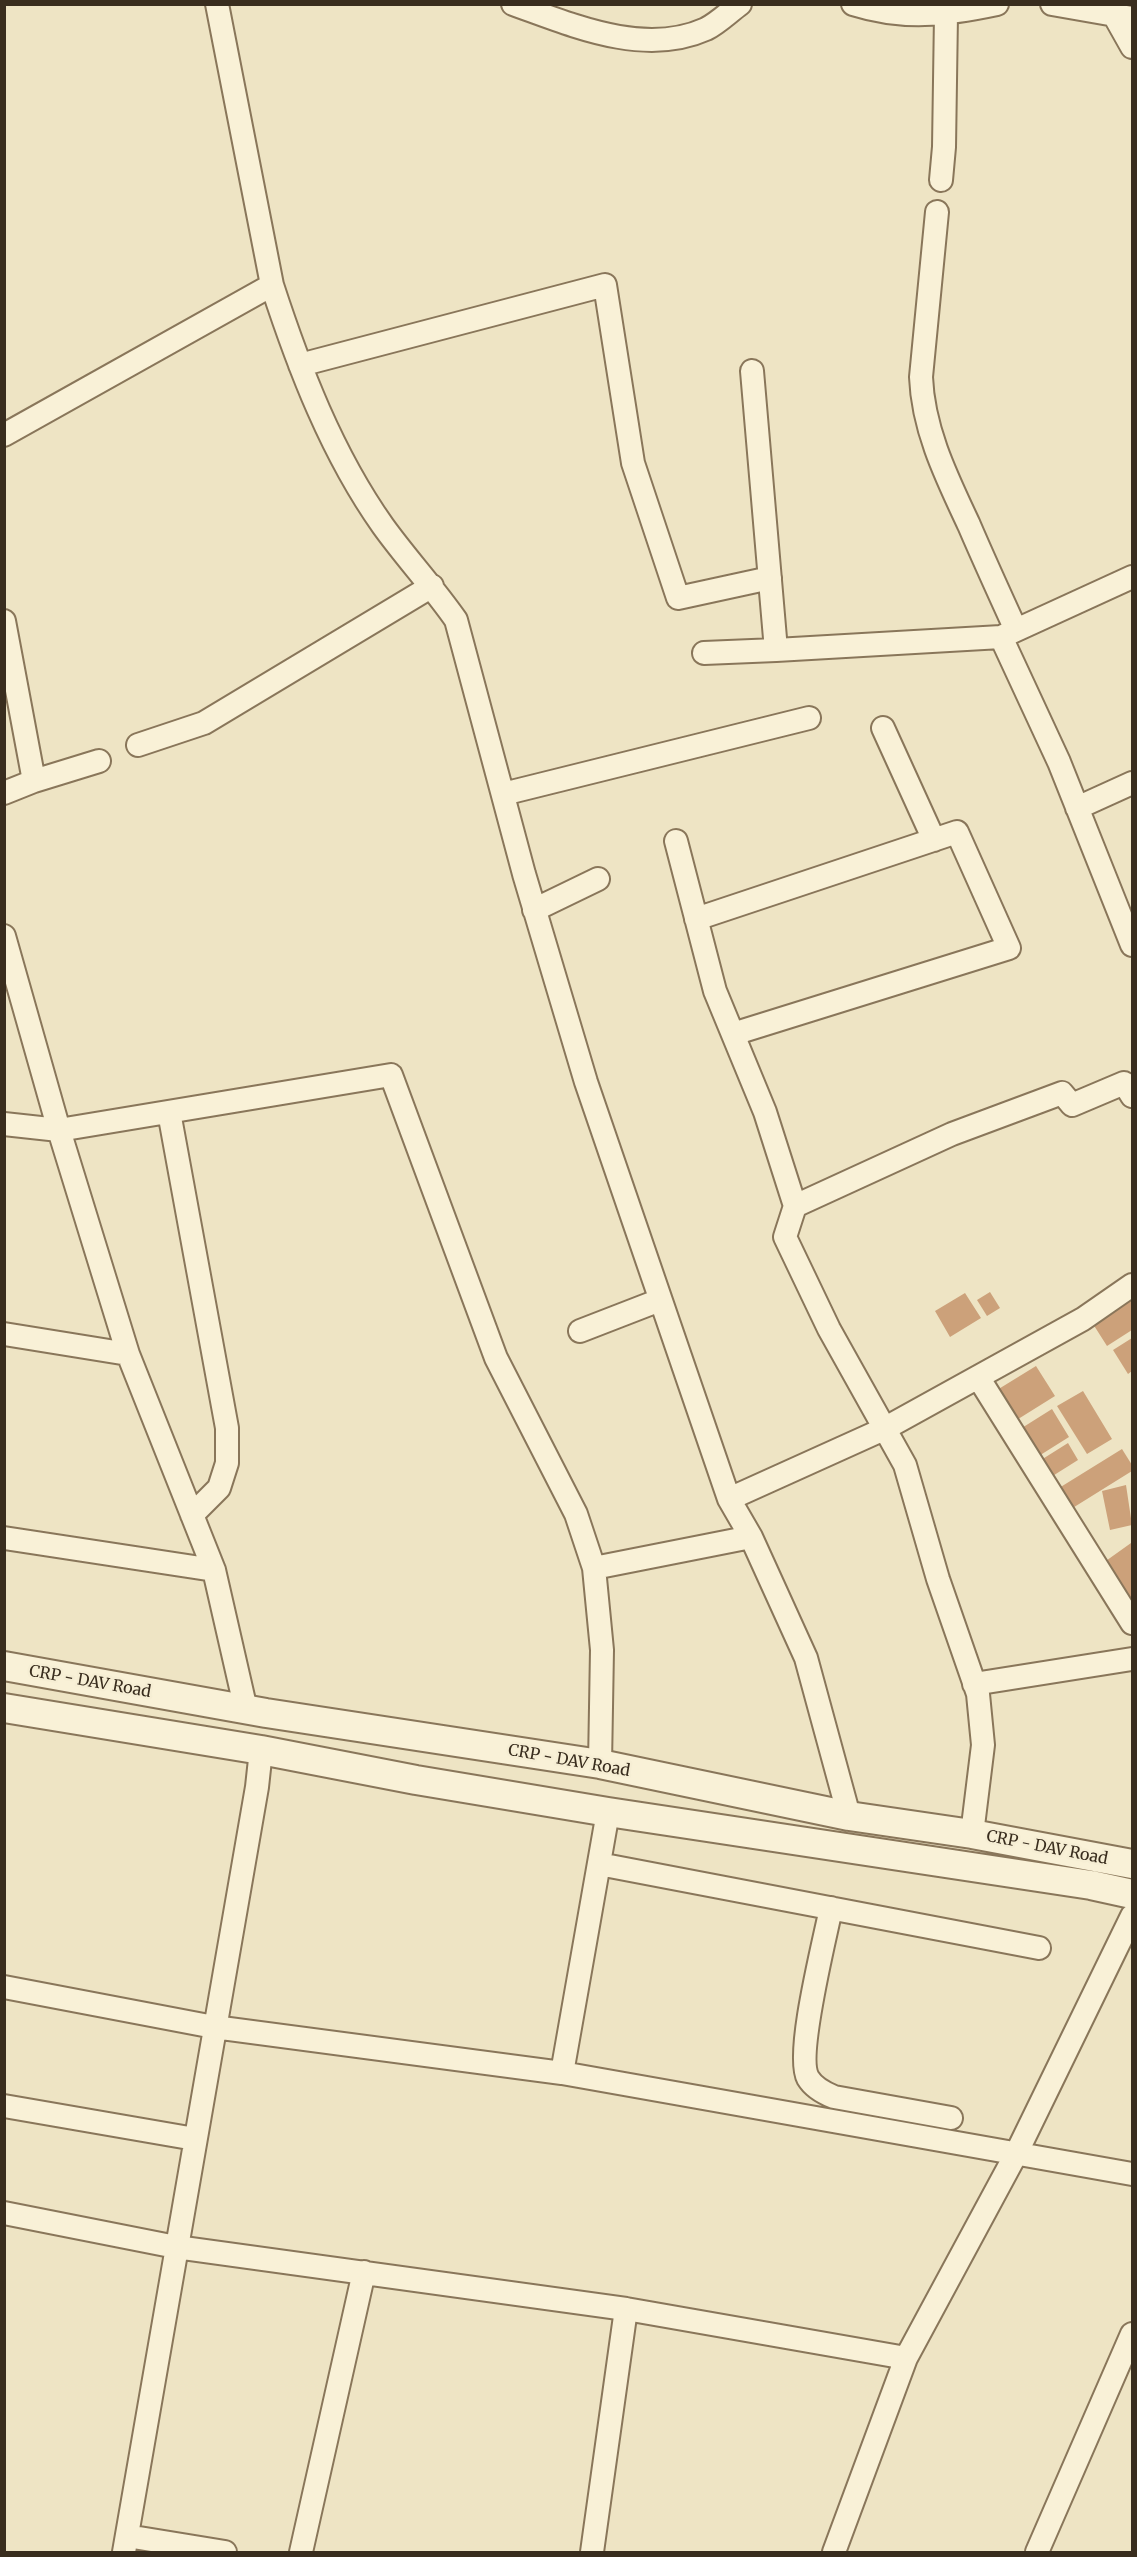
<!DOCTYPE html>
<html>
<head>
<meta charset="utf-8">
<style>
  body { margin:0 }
  #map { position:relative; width:1137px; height:2557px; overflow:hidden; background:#eee4c4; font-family:Merriweather,serif }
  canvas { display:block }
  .frame { position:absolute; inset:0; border:6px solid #392d1e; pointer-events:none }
</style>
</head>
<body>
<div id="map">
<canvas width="1137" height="2557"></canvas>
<div class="frame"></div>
</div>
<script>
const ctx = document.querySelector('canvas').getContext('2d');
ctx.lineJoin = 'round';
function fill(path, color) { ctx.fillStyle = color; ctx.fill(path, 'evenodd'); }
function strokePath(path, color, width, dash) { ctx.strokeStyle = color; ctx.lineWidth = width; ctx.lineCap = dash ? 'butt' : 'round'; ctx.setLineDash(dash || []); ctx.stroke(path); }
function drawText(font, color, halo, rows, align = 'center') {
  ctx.font = font + ' Merriweather,serif'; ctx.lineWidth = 5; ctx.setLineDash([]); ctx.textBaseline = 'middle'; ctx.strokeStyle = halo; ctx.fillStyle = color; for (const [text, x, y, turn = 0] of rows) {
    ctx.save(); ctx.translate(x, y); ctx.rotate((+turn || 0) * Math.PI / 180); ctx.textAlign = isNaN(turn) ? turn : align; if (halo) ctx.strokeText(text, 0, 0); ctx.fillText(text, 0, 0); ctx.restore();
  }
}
const building = new Path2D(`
  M 990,1292 L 1000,1308 L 987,1316 L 977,1300 Z
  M 965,1293 L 981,1318 L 950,1337 L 935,1311 Z
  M 1132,1300 L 1132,1330 L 1107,1346 L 1093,1324 Z
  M 1132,1338 L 1132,1371 L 1128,1374 L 1113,1350 Z
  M 1036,1366 L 1055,1396 L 1015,1421 L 997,1390 Z
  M 1083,1391 L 1112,1439 L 1087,1454 L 1057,1406 Z
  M 1052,1409 L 1069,1437 L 1034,1459 L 1017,1431 Z
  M 1068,1443 L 1078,1460 L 1051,1477 L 1041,1460 Z
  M 1122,1449 L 1132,1465 L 1132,1471 L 1071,1509 L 1059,1488 Z
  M 1126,1485 L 1132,1525 L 1110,1530 L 1102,1491 Z
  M 1131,1543 L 1132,1545 L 1132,1604 L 1103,1563 Z`);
const minor = new Path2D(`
  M 217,4 L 272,285 C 299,368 332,454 383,526 C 406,558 433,587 456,620 L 524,874 L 586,1082 L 729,1499 L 751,1537 L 806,1658 L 849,1816
  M 513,4 C 572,25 644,57 706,29 C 718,23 729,12 740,4
  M 853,4 C 904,20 945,15 997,4
  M 1052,4 L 1132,18
  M 1114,15 L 1132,47
  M 941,180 L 944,147 L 946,15
  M 937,212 L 921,377 C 923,430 947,478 969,525 C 984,560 1000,595 1016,630
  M 300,365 L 605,285 L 633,463 L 678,598 L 770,578
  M 752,371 L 776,650 L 1001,637 L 1132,577
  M 4,435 L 272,285
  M 4,621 L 34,781
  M 1001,637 L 1059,762 L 1132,945
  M 704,653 L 776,650
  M 883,728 L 934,840
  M 138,745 L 204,723 L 432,586
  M 4,793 L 34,781 L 99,761
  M 503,794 L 809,718
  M 1077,808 L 1132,783
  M 676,841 L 715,991 L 765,1112 L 795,1206 L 785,1237 L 829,1329 L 905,1465 L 938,1579 L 978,1694 L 983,1745 L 972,1834
  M 534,910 L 598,879
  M 696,919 L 957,832 L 1009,948 L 733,1034
  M 4,936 L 59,1130 L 391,1075 L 496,1358 L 576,1514 L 594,1568 L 602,1650 L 600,1764
  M 169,1112 L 227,1428 L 227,1463 L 219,1488 L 192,1515
  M 4,1124 L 59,1130 L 128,1354 L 4,1334
  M 795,1206 L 952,1134 L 1062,1093 L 1072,1105 L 1124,1083 L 1132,1096
  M 580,1331 L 660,1300
  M 128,1354 L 214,1570 L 246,1710
  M 978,1377 L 1132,1623
  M 729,1499 L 884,1429 L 1083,1319 L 1132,1285
  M 4,1538 L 214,1570
  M 594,1568 L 751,1537
  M 974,1684 L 1132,1659
  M 599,1864 L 1039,1948
  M 831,1908 C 825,1939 795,2055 808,2078 C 814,2088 824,2093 834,2097 L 951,2118
  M 4,1987 L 214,2027 L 562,2073 L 1132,2174
  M 562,2073 L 608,1812
  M 4,2106 L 195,2139
  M 4,2213 L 176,2247 L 626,2309 L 906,2358
  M 127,2536 L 225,2552
  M 124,2552 L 257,1787 L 261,1750
  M 301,2552 L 364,2272
  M 592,2552 L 626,2309
  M 834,2552 L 906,2358 L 1016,2154 L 1132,1916
  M 1037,2552 L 1132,2334`);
const tertiary = new Path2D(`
  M 4,1666 L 266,1713 L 600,1764 L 849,1816 L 972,1834 L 1132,1864
  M 4,1708 L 261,1750 L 416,1780 L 608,1812 L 1091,1885 L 1132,1894`);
const streetNames = [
  ["CRP - DAV Road",90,1682,10],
  ["CRP - DAV Road",569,1761,10],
  ["CRP - DAV Road",1047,1848,11]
];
fill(building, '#cca17a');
strokePath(minor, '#89765a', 26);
strokePath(tertiary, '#89765a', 32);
strokePath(minor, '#f9f1d7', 22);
strokePath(tertiary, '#f9f1d7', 28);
drawText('16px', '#392d1e', '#f6eed4', streetNames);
</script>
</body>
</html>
